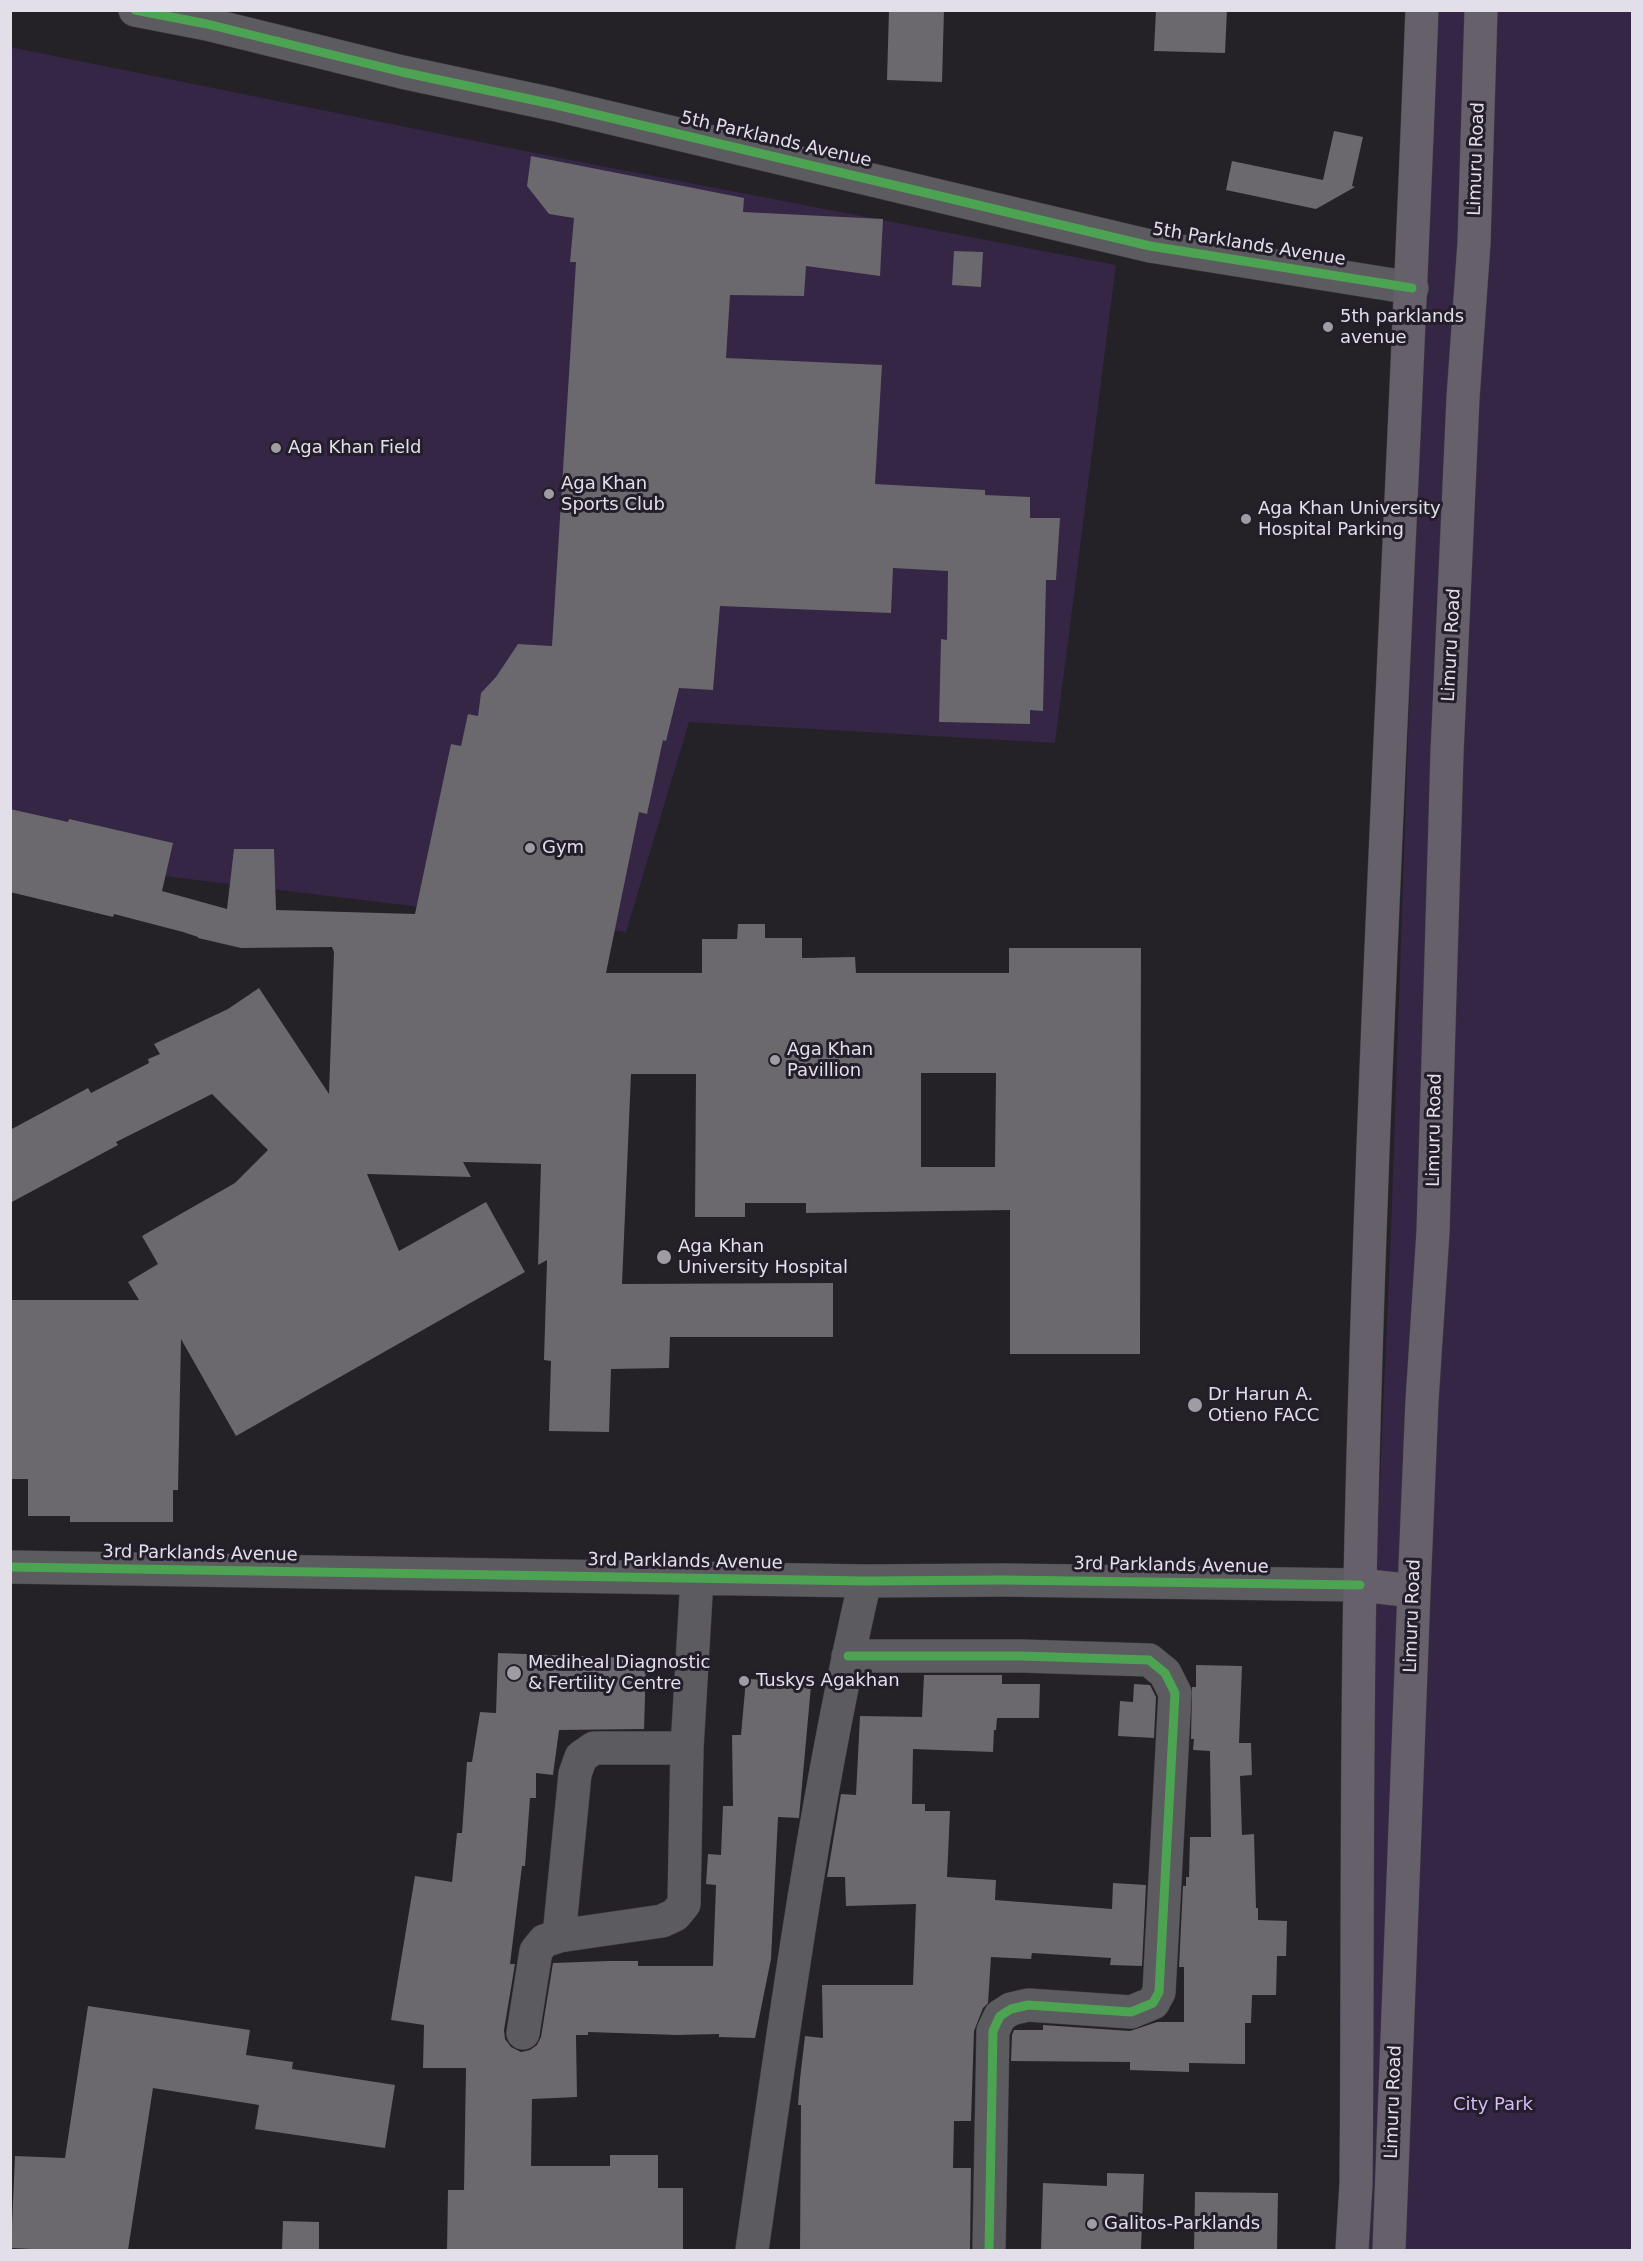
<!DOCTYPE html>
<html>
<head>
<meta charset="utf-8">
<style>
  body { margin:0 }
  #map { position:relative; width:1643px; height:2261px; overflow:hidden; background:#242127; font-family:"DejaVu Sans",sans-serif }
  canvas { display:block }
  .frame { position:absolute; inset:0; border:12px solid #e3dfe8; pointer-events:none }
</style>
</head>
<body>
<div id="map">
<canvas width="1643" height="2261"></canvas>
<div class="frame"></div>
</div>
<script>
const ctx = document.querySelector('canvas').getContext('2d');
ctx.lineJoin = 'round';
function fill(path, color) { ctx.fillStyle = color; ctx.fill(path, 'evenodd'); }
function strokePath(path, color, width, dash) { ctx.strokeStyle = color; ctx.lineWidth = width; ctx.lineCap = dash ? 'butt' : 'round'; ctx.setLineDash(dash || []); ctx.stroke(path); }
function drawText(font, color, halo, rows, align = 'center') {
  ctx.font = font + ' "DejaVu Sans",sans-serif'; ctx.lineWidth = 6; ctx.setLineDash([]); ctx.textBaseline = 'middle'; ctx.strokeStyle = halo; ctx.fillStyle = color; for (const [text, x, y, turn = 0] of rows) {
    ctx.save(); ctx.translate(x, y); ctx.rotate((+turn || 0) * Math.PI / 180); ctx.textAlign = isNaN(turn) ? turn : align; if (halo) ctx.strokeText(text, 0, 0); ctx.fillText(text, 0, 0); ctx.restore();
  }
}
const green = new Path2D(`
  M 1433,11 L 1632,11 L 1632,2250 L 1346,2250 L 1391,1229 Z
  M 10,47 L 555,157 L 1116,265 L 1055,743 L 689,722 L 626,932 L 172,877 L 11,852 Z`);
const building = new Path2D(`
  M 889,10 L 944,10 L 942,82 L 887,80 Z
  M 1156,10 L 1227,10 L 1225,53 L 1154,51 Z
  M 1334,131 L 1363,137 L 1352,186 L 1355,187 L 1316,209 L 1226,190 L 1232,161 L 1323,180 Z
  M 531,156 L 744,198 L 743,212 L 883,219 L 880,276 L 806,266 L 804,296 L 730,295 L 726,358 L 882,365 L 875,484 L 985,490 L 985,495 L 1030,497 L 1030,518 L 1060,518 L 1056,580 L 1046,580 L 1043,711 L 1030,710 L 1030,724 L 939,722 L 941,639 L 947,640 L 948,571 L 893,568 L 891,613 L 720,606 L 713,690 L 679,688 L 666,741 L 663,740 L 647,814 L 639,812 L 606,973 L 702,973 L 702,939 L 737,939 L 738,924 L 765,924 L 765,938 L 802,938 L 802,958 L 855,957 L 856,973 L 1009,973 L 1009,948 L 1141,948 L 1140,1354 L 1010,1354 L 1010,1210 L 806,1213 L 806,1203 L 745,1203 L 745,1217 L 695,1217 L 696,1074 L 631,1074 L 622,1284 L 833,1283 L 833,1337 L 670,1337 L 669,1368 L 611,1369 L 609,1432 L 549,1431 L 551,1361 L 544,1360 L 547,1260 L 538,1265 L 541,1164 L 463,1162 L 471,1177 L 367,1174 L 399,1251 L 486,1202 L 525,1272 L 236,1436 L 181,1339 L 178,1490 L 173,1490 L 173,1522 L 70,1522 L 70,1516 L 28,1516 L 28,1479 L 10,1479 L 10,1300 L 139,1300 L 128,1282 L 158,1264 L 142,1236 L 235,1183 L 268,1150 L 212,1094 L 116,1142 L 118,1145 L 10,1203 L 10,1130 L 88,1088 L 91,1093 L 149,1063 L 148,1059 L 160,1054 L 154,1044 L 228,1009 L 259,988 L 329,1094 L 334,952 L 332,947 L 241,948 L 198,938 L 198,937 L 183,932 L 114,914 L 113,917 L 10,892 L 10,809 L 68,822 L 69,819 L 173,843 L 162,891 L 227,909 L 234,849 L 274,849 L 276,910 L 415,914 L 451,744 L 461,746 L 468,714 L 478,716 L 481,693 L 496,677 L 518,644 L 552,646 L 576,262 L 570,262 L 574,218 L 549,214 L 527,186 ZM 921,1073 L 996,1073 L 995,1167 L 921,1167 Z
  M 954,251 L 983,252 L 981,287 L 952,285 Z
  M 498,1653 L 633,1658 L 633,1664 L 646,1665 L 644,1729 L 559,1730 L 553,1775 L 536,1773 L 536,1798 L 530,1798 L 525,1866 L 522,1866 L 510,1964 L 515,1964 L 504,2030 L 505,2039 L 511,2047 L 521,2052 L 530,2050 L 537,2045 L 541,2037 L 553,1963 L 609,1961 L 638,1961 L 638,1966 L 713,1966 L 716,1885 L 706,1884 L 708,1854 L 721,1855 L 723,1806 L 733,1806 L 732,1735 L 741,1735 L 746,1679 L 775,1680 L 775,1683 L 811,1686 L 799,1818 L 778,1817 L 771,1959 L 755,2038 L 719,2037 L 719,2034 L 677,2035 L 588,2032 L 588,2035 L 576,2035 L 577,2097 L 532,2099 L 531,2166 L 610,2166 L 610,2155 L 658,2155 L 658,2188 L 683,2188 L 683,2250 L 447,2250 L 448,2190 L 464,2190 L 466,2068 L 423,2068 L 424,2025 L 391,2020 L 415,1876 L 452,1882 L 457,1833 L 462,1833 L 467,1762 L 472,1762 L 480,1712 L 496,1713 Z
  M 1196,1665 L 1242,1666 L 1239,1743 L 1251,1743 L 1252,1775 L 1240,1776 L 1242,1835 L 1254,1834 L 1256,1908 L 1258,1908 L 1258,1920 L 1287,1921 L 1286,1956 L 1277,1956 L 1276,1995 L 1252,1995 L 1251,2023 L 1245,2023 L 1245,2064 L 1189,2063 L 1189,2072 L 1130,2070 L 1130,2062 L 1011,2061 L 1012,2035 L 1014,2030 L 1043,2030 L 1043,2025 L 1130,2031 L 1157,2022 L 1184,2022 L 1184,1967 L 1179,1967 L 1183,1886 L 1186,1886 L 1186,1877 L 1189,1877 L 1190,1837 L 1211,1837 L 1210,1751 L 1193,1750 L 1194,1739 L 1191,1739 L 1192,1687 L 1196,1687 Z
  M 924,1675 L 1002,1675 L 1002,1684 L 1040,1684 L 1039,1718 L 997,1718 L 996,1730 L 994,1730 L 993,1752 L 913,1749 L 912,1804 L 925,1804 L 925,1811 L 950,1811 L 947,1877 L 996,1880 L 995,1900 L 1112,1909 L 1113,1883 L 1146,1885 L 1142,1966 L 1110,1965 L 1111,1958 L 1032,1953 L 1031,1959 L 991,1957 L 988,2003 L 983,2008 L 974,2031 L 971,2121 L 954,2121 L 953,2168 L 971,2168 L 970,2250 L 800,2250 L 801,2105 L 798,2105 L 800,2079 L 805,2036 L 823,2038 L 822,1985 L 913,1985 L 916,1904 L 846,1906 L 845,1877 L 827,1877 L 841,1794 L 856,1795 L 860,1716 L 922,1717 Z
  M 1134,1684 L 1150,1685 L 1156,1697 L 1154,1738 L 1118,1736 L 1120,1701 L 1133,1702 Z
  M 88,2006 L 250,2030 L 246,2055 L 293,2062 L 292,2069 L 395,2085 L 385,2148 L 255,2129 L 259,2105 L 153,2088 L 128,2250 L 53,2250 L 11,2248 L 15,2156 L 65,2158 Z
  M 1107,2173 L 1144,2174 L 1141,2250 L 1041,2250 L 1043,2183 L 1107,2186 Z
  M 1195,2192 L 1278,2193 L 1277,2250 L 1194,2250 Z
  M 283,2221 L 319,2222 L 319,2250 L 282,2250 Z`);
const minor = new Path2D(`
  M 135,10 L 207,24 L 402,72 L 552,104 L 1150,246 L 1412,288
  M 10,1567 L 865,1581 L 1004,1580 L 1360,1585
  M 848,1656 L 1022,1656 L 1149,1660 L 1165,1673 L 1175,1693 L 1159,1992 L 1153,2003 L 1131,2012 L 1028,2005 L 1011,2009 L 1000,2016 L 993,2031 L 989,2250
  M 559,1936 L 575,1774 L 581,1757 L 594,1748 L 687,1748
  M 523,2033 L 536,1951 L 544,1941 L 559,1936 L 662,1921 L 675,1915 L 684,1904 L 687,1748 L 697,1578
  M 752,2250 C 784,2027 814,1802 865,1581`);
const major = new Path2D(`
  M 1360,1585 L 1414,1591
  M 1352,2250 L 1356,2184 C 1358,1984 1356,1783 1360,1583 C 1371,1058 1402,535 1422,10
  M 1389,2250 L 1414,1591 L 1422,1401 L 1433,1232 L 1447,753 L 1463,398 L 1474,243 L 1481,10`);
const cycleway = new Path2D(`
  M 135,10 L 207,24 L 402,72 L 552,104 L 1150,246 L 1412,288
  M 10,1567 L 865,1581 L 1004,1580 L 1360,1585
  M 848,1656 L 1022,1656 L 1149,1660 L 1165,1673 L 1175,1693 L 1159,1992 L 1153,2003 L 1131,2012 L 1028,2005 L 1011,2009 L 1000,2016 L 993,2031 L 989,2250`);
const markers = [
  [1328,327,6,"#a09ca4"],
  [276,448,6,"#a09ca4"],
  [549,494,6,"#a09ca4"],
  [1246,519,6,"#a09ca4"],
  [530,848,6,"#a09ca4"],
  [775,1060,6,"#a09ca4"],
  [664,1257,8,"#a09ca4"],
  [1195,1405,8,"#a09ca4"],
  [514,1673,8,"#a09ca4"],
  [744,1681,6,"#a09ca4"],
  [1092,2224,6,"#a09ca4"]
];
const streetNames = [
  ["5th Parklands Avenue",776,140,13],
  ["Limuru Road",1477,159,-88],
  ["5th Parklands Avenue",1249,245,9],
  ["Limuru Road",1452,645,-87],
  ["Limuru Road",1435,1130,-89],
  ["3rd Parklands Avenue",200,1554,1],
  ["3rd Parklands Avenue",685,1562,1],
  ["3rd Parklands Avenue",1171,1566,1],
  ["Limuru Road",1413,1616,-88],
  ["Limuru Road",1394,2102,-88]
];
const poiNames = [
  ["5th parklands",1340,317],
  ["avenue",1340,338],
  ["Aga Khan Field",288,448],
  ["Aga Khan",561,484],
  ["Sports Club",561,505],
  ["Aga Khan University",1258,509],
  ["Hospital Parking",1258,530],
  ["Gym",542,848],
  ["Aga Khan",787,1050],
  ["Pavillion",787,1071],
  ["Aga Khan",678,1247],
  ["University Hospital",678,1268],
  ["Dr Harun A.",1208,1395],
  ["Otieno FACC",1208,1416],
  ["Mediheal Diagnostic",528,1663],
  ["& Fertility Centre",528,1684],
  ["Tuskys Agakhan",756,1681],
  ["Galitos-Parklands",1104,2224]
];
const parkNames = [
  ["City Park",1493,2105]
];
fill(green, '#342644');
fill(building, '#6b686e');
strokePath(minor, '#403d43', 34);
strokePath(major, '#403d43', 34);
strokePath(minor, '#5c5b5f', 33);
strokePath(major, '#65606a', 33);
strokePath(cycleway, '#4ca352', 9);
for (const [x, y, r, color] of markers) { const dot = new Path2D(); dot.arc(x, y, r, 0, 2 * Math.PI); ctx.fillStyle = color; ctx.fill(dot); strokePath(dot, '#231e2a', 2); }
drawText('18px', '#e3dfe8', '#231e2a', streetNames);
drawText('18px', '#e3dfe8', '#231e2a', poiNames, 'left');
drawText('18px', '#d5bbfa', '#231e2a', parkNames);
</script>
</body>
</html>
